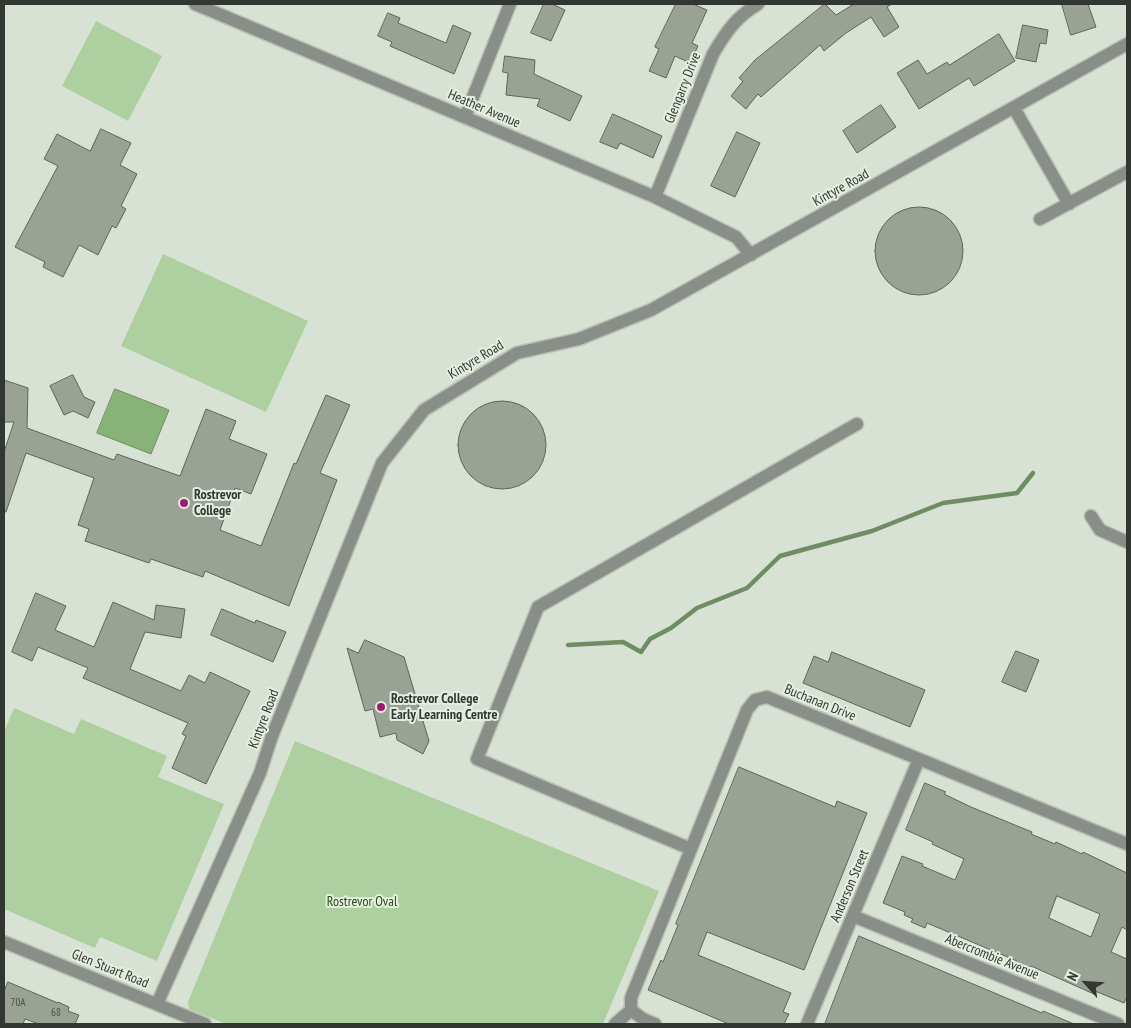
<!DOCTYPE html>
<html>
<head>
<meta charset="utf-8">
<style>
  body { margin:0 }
  #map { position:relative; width:1131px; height:1028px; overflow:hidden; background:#d8e2d4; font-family:"PT Sans Narrow",sans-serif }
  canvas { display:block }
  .frame { position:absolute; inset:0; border:5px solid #333731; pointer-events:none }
  .north { position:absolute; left:1061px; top:958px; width:50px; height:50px; -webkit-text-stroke:4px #e5efe1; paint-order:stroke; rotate:296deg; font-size:14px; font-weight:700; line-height:20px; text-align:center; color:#333731 }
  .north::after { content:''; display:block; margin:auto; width:18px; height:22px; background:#333731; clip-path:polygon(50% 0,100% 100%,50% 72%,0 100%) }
</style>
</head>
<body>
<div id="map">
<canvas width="1131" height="1028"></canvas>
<div class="frame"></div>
<div class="north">N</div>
</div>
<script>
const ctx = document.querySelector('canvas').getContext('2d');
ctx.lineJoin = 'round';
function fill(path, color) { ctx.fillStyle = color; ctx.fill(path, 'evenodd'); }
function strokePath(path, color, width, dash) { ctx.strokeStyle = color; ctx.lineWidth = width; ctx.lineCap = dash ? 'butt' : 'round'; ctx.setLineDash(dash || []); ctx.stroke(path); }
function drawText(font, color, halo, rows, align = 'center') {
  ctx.font = font + ' "PT Sans Narrow",sans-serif'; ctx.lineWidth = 4; ctx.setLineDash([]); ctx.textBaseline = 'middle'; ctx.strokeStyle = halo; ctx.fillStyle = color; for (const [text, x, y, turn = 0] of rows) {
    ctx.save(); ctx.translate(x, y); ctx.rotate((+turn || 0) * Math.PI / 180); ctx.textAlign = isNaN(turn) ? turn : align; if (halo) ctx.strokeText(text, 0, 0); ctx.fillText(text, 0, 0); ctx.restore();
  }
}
const green = new Path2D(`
  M 96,21 L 162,56 L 128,121 L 62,86 Z
  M 163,254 L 308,321 L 266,412 L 121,346 Z
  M 14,708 L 74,734 L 81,719 L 167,756 L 158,777 L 224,804 L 157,961 L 100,937 L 95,948 L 4,909 L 4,732 Z
  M 295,741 L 659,891 L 603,1024 L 226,1024 L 189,1009 L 188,1002 Z`);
const water = new Path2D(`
  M 115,389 L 169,410 L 151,454 L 97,433 Z`);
const stream = new Path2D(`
  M 568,645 L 623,642 L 641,652 L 650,639 L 671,628 L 697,608 L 747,588 L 780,556 L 872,531 L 943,503 L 1017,493 L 1033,473`);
const building = new Path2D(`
  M 544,4 L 552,4 L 565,10 L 551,41 L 531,33 Z
  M 676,4 L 693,4 L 707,10 L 692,43 L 698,46 L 690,63 L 675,56 L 666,78 L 649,71 L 659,49 L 655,47 Z
  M 825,4 L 836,15 L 854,4 L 892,4 L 887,7 L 899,27 L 884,37 L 871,17 L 846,33 L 824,51 L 820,45 L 761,97 L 758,94 L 746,109 L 731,96 L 743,81 L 739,78 L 755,60 Z
  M 1062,4 L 1088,4 L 1096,27 L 1071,35 Z
  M 388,13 L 400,18 L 398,23 L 446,43 L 453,25 L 471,33 L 454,74 L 390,46 L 392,42 L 378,36 Z
  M 1023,25 L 1048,30 L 1046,44 L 1040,43 L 1036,62 L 1016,58 Z
  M 999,34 L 1015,61 L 974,86 L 969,78 L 919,109 L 897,73 L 918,60 L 927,74 L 947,62 L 949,65 Z
  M 505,56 L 535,60 L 534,74 L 582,96 L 570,121 L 537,106 L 540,99 L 506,95 L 508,73 L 503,72 Z
  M 881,105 L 896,127 L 857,153 L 843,131 Z
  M 613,114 L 662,136 L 653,158 L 620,143 L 617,149 L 600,142 Z
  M 101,129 L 131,143 L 120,165 L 137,174 L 121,206 L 126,209 L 116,228 L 112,226 L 98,255 L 79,245 L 63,277 L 43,267 L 45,262 L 15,247 L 58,166 L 44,159 L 57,134 L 90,151 Z
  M 737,132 L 760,143 L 735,197 L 711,186 Z
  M875 251a44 44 0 1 1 88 0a44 44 0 1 1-88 0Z
  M 73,375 L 84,397 L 95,402 L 88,418 L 73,411 L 64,415 L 50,386 Z
  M 4,380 L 28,388 L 27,428 L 114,460 L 117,454 L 180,476 L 206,409 L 236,421 L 229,439 L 267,454 L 251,494 L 235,488 L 220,530 L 261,546 L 294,463 L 296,464 L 326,395 L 350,405 L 320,473 L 337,480 L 289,606 L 205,571 L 203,577 L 151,559 L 149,563 L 85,541 L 89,529 L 78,525 L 94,478 L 26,453 L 6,512 L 4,512 L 4,452 L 14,422 L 4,422 Z
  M458 445a44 44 0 1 1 88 0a44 44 0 1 1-88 0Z
  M 36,593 L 66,606 L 55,630 L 94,647 L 113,602 L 154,620 L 156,605 L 185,609 L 181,638 L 145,632 L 130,669 L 181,691 L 189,675 L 205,683 L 210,672 L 250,691 L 206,784 L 172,768 L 186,736 L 182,734 L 188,723 L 83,678 L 88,668 L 38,647 L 32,661 L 12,652 Z
  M 222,609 L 255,623 L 256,620 L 286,632 L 273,662 L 211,635 Z
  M 365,640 L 404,657 L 429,741 L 423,754 L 397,740 L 396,733 L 380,737 L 373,709 L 365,711 L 347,648 L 358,653 Z
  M 1016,651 L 1039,660 L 1026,692 L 1002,682 Z
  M 832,652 L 925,690 L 910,727 L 803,683 L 814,656 L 828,662 Z
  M 739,767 L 835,807 L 837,801 L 867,813 L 804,970 L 707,932 L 698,955 L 791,993 L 783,1012 L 789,1014 L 784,1024 L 729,1024 L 648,990 L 661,960 L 663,962 L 678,925 L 676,924 Z
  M 925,783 L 946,792 L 944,794 L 971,807 L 1032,832 L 1031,834 L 1055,844 L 1056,842 L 1082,854 L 1083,852 L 1127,873 L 1127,930 L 1122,927 L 1111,952 L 1127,959 L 1127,997 L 1124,1003 L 1095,991 L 1094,994 L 1031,966 L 1029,969 L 1016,963 L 1017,961 L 927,923 L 925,928 L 911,922 L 913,919 L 904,915 L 905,912 L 883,903 L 902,856 L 923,864 L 922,866 L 955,880 L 964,859 L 932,844 L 933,842 L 906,830 ZM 1057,896 L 1100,914 L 1091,937 L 1049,918 Z
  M 859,936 L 1042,1013 L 1043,1011 L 1074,1024 L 825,1024 Z
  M 8,982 L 58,1003 L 58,1002 L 69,1007 L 68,1011 L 79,1015 L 75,1024 L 39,1024 L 25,1019 L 23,1024 L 4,1024 L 4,992 Z`);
const minor = new Path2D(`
  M 195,4 L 655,197 L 736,237 L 751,255
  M 1014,108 L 1069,204
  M 465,117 L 510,4
  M 655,197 L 713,54 C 726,32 736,17 758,4
  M 1040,219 L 1127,172
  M 1091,516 L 1100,530 L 1127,542
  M 691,849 L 477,759 L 538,607 L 857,424
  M 853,916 L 1118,1024
  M 4,942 L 205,1024
  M 157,1004 L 260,773 L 272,736 L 382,463 L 424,410 L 517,353 L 579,339 L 651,310 L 1127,44
  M 615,1024 L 631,1010
  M 655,1024 L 643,1019 L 631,1010 L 631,998 L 747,710 L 755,700 L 767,697 L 1127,844
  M 807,1024 L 919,759`);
const markers = [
  [184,503,5,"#9d1c70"],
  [381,707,5,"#9d1c70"]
];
const numberNames = [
  ["70A",18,1003],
  ["68",56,1013]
];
const streetNames = [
  ["Glengarry Drive",683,88,-68],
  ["Heather Avenue",484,109,23],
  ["Kintyre Road",841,188,-29],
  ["Kintyre Road",476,360,-31],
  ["Buchanan Drive",820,703,22],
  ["Kintyre Road",264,719,-69],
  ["Anderson Street",850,886,-67],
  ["Abercrombie Avenue",992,957,22],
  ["Glen Stuart Road",110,969,22]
];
const poiNames = [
  ["Rostrevor",194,495],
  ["College",194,511],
  ["Rostrevor College",391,699],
  ["Early Learning Centre",391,715]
];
const parkNames = [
  ["Rostrevor Oval",362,902]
];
fill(green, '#aecfa0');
fill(water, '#88b277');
strokePath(water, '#6e8d62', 1);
strokePath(stream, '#6e8d62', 4.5);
fill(building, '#99a295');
strokePath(building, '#5c6559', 1);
strokePath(minor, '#b7c0b3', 15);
strokePath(minor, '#8a8e88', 12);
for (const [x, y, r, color] of markers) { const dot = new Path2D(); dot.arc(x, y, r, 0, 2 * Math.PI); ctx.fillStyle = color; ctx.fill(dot); strokePath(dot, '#e5efe1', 2); }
drawText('11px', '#4c524a', null, numberNames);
drawText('14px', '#333731', '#e5efe1', streetNames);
drawText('bold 14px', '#333731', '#e5efe1', poiNames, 'left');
drawText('14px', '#254d0f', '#e5efe1', parkNames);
</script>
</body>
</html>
